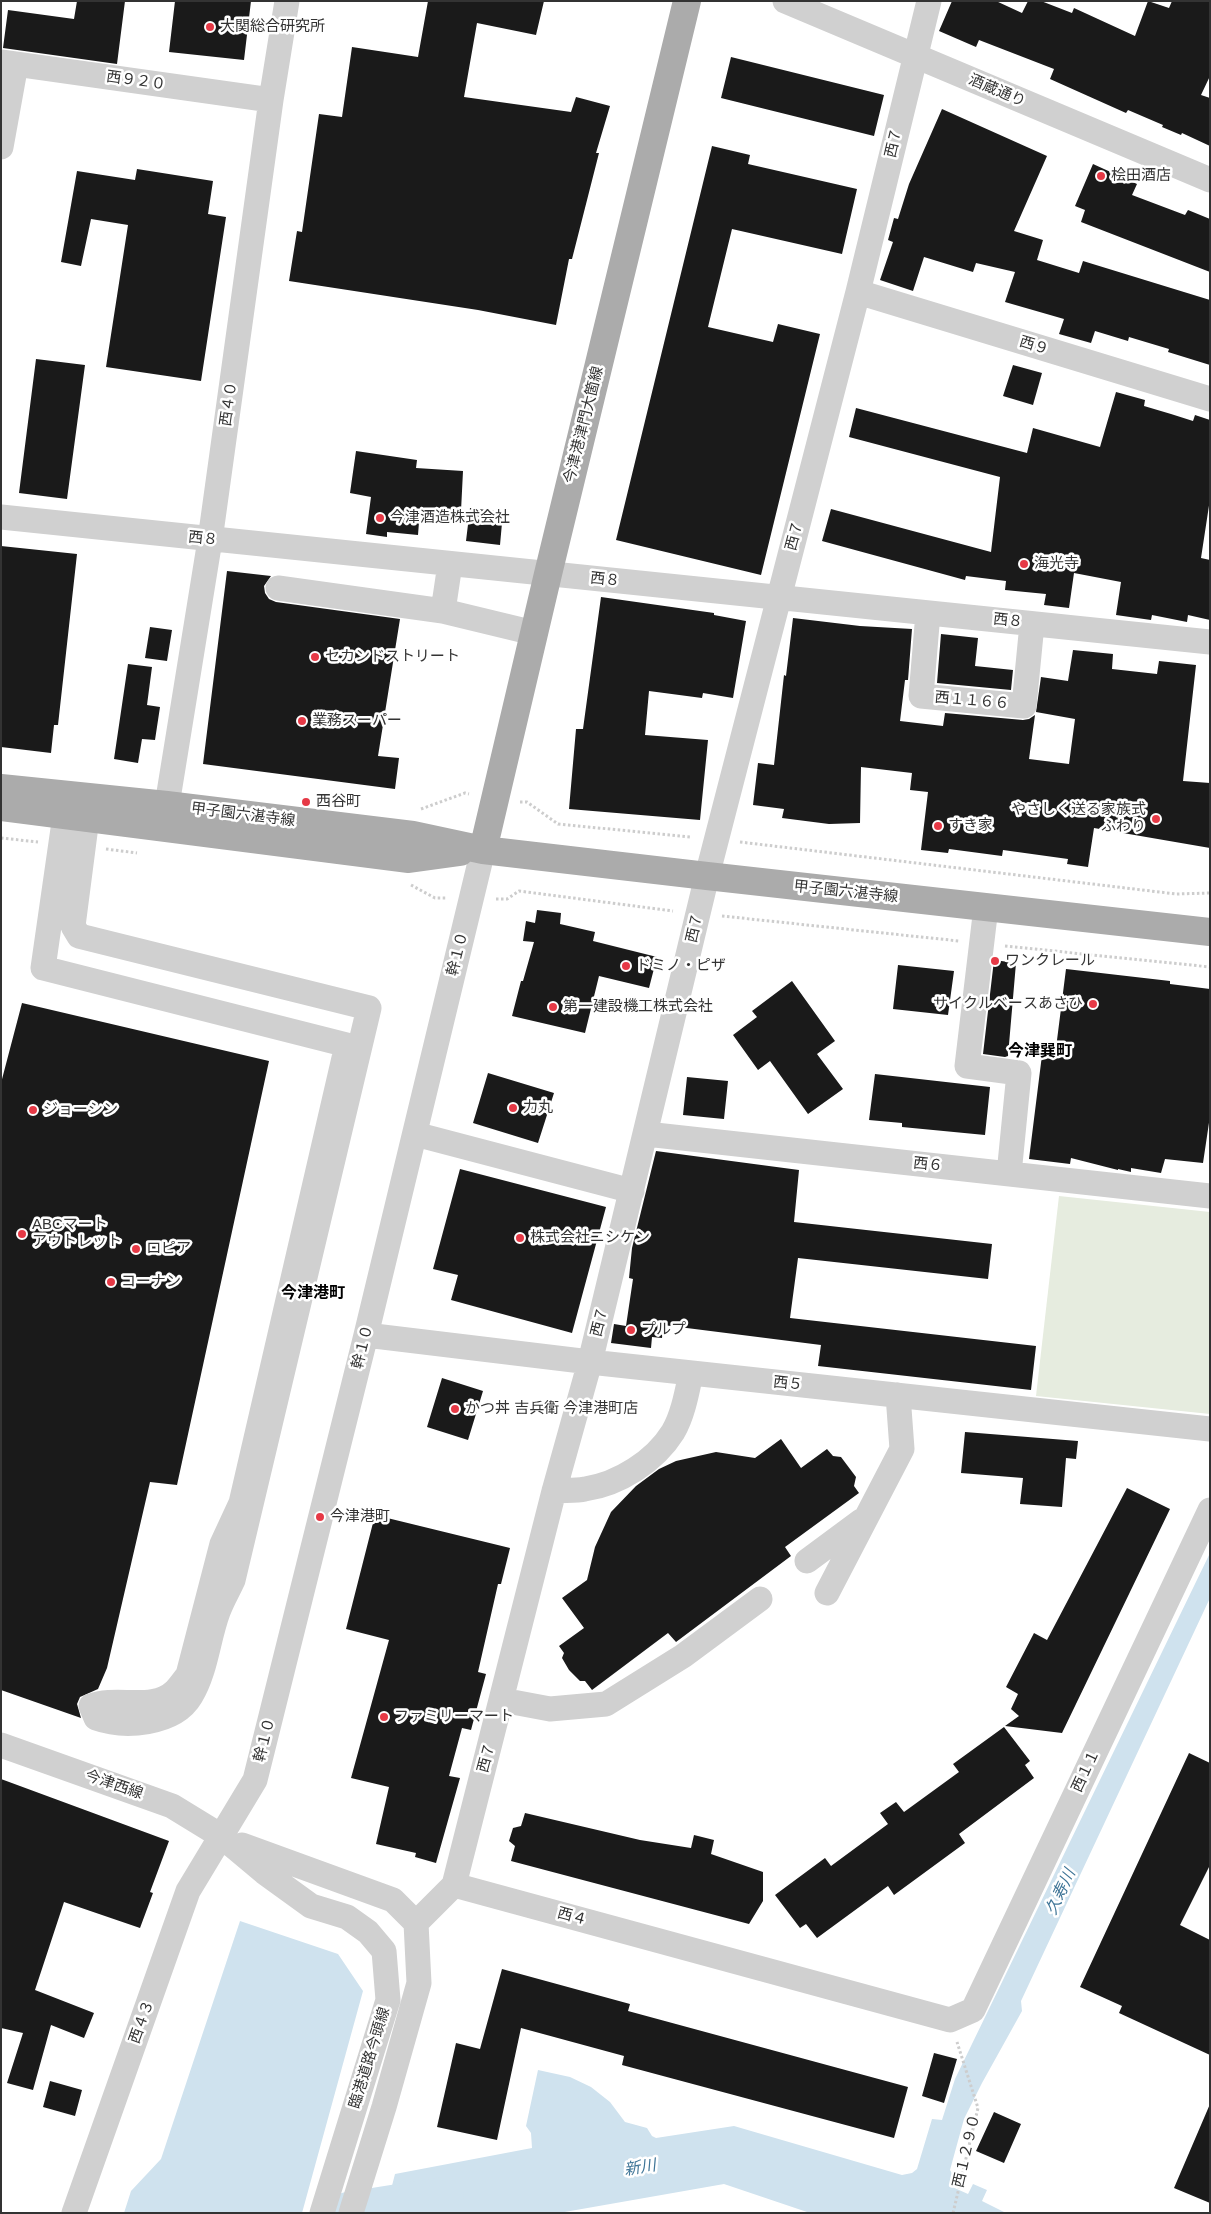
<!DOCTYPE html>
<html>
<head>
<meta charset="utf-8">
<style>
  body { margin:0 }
  #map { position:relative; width:1211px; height:2214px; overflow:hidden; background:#fff; font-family:Helvetica,sans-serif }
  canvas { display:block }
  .frame { position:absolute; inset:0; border:2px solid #333; pointer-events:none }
</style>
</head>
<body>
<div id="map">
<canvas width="1211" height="2214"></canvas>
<div class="frame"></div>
</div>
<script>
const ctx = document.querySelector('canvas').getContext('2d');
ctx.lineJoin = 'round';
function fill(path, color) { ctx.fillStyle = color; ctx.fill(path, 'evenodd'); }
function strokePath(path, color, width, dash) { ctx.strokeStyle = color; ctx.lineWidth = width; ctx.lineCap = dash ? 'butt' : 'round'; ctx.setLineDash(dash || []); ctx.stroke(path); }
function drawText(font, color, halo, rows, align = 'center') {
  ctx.font = font + ' Helvetica,"Noto Sans JP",sans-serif'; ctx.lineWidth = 5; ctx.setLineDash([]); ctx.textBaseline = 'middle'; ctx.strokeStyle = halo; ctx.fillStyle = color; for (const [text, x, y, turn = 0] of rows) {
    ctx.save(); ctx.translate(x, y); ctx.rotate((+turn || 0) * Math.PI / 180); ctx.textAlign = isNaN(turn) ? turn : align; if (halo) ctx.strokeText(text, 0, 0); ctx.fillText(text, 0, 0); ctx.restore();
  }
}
const green = new Path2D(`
  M 1059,1196 L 1210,1212 L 1210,1414 L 1036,1396 Z`);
const water = new Path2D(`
  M 1210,1553 L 1210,1598 L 1021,2001 L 1022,2011 L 982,2083 L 964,2119 L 950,2170 L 953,2175 L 950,2186 L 968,2194 L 973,2184 L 987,2190 L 982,2201 L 1006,2213 L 810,2213 L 724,2184 L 559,2213 L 385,2213 L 395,2174 L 532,2148 L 531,2133 L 526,2126 L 538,2070 L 570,2077 L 591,2087 L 610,2102 L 625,2122 L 647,2128 L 652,2136 L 656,2138 L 734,2126 L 902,2175 L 912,2173 L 917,2169 L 932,2119 L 942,2120 L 955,2079 Z
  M 240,1921 L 338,1954 L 363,1991 L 302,2213 L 124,2213 L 131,2191 L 161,2159 Z`);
const river = new Path2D(`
  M 348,2213 L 443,2198`);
const building = new Path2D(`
  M 77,1 L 125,1 L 117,64 L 3,48 L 8,10 L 74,19 Z
  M 175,1 L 251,1 L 244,60 L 169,52 Z
  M 428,1 L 544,1 L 536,35 L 477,23 L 464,97 L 571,112 L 576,97 L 610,106 L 596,153 L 599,153 L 572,259 L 569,259 L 556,325 L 478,310 L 289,281 L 297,231 L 302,232 L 319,114 L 342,117 L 352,47 L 418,57 Z
  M 952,1 L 996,1 L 1022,13 L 1028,1 L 1041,1 L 1072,13 L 1074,8 L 1135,36 L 1148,1 L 1169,8 L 1172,1 L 1210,1 L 1210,76 L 1201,95 L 1210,98 L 1210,146 L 1182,133 L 1181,135 L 1162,127 L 1163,125 L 1128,110 L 1126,113 L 1050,79 L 1054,69 L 979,40 L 976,47 L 939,31 Z
  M 731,57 L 884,95 L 874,136 L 721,98 Z
  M 942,109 L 1047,156 L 1014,231 L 1043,240 L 1037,260 L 1079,273 L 1083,261 L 1210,300 L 1210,365 L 1168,352 L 1169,349 L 1129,337 L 1128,341 L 1095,331 L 1091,343 L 1059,334 L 1064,319 L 1005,302 L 1015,272 L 976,263 L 973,272 L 924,257 L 913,291 L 880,280 L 893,242 L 888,240 L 894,218 L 898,219 L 909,184 Z
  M 712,146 L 750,155 L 748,164 L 857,189 L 842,254 L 732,229 L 708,327 L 773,342 L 778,324 L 820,334 L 761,575 L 616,540 Z
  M 1093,164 L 1137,184 L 1132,195 L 1185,215 L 1188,210 L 1210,219 L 1210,272 L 1081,222 L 1085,210 L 1075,206 Z
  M 137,169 L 213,181 L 208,214 L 226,217 L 201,381 L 106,367 L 128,225 L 91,219 L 81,266 L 61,262 L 77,171 L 135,180 Z
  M 36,359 L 85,365 L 67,499 L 19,493 Z
  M 1013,365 L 1042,373 L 1033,405 L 1003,396 Z
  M 1116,392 L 1145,400 L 1144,406 L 1171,414 L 1193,421 L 1195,415 L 1210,420 L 1210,499 L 1201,558 L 1210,560 L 1210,620 L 1188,615 L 1187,622 L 1152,615 L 1151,620 L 1116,615 L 1121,582 L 1074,573 L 1069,608 L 1044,605 L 1046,594 L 1005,590 L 1006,581 L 966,576 L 965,580 L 822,541 L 831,509 L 991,552 L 1000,477 L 849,437 L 856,408 L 1027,453 L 1033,428 L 1100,447 Z
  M 356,451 L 417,460 L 416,468 L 463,471 L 461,511 L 420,509 L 418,535 L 387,532 L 387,537 L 366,534 L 371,497 L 350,493 Z
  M 470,508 L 503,512 L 500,545 L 466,541 Z
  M 1,546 L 77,554 L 58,725 L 54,725 L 51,753 L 1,747 Z
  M 227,571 L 271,576 L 264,586 L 265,593 L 269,599 L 276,602 L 400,619 L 378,756 L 399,758 L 395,789 L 203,764 Z
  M 601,597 L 714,613 L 714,615 L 746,621 L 733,698 L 703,693 L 702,698 L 649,691 L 645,735 L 708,740 L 700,820 L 569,809 L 576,729 L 583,729 Z
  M 793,618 L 860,626 L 912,629 L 908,680 L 905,680 L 900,721 L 943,726 L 945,713 L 1023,720 L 1029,719 L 1035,715 L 1029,759 L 1069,764 L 1075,719 L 1036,712 L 1041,677 L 1068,681 L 1073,650 L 1113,654 L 1112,669 L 1157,674 L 1159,661 L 1196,665 L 1183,781 L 1210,783 L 1210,848 L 1094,828 L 1088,867 L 1067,864 L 1068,859 L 1003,850 L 1002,856 L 949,849 L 948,853 L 921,850 L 928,792 L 910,790 L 912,773 L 861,767 L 860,823 L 829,824 L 782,818 L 784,809 L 753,805 L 758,763 L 774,765 L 784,675 L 786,676 Z
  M 150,627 L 172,630 L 167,661 L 145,658 Z
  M 941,634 L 978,638 L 975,666 L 1013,670 L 1011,690 L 937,683 Z
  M 128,664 L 152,667 L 147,705 L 160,707 L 155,740 L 142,739 L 138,763 L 114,759 Z
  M 537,910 L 561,913 L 560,924 L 595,932 L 593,941 L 657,957 L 649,988 L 599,976 L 585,1033 L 512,1016 L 521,981 L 523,981 L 534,942 L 523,941 L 526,921 L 535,923 Z
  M 994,960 L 1016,963 L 1008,1056 L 1005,1057 L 983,1054 Z
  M 898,965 L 954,971 L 948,1015 L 893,1009 Z
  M 1066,969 L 1170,981 L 1170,984 L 1210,989 L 1210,1116 L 1203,1163 L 1165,1159 L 1161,1173 L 1131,1168 L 1131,1172 L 1118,1169 L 1118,1170 L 1071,1158 L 1070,1164 L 1029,1159 L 1043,1047 L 1056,1048 Z
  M 792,981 L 835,1041 L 817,1054 L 843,1089 L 808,1114 L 770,1061 L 758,1070 L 733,1035 L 757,1017 L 752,1011 Z
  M 22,1003 L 269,1061 L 177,1485 L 150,1482 L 107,1668 L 98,1689 L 80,1697 L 77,1704 L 81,1718 L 1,1690 L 1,1083 Z
  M 488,1073 L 554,1093 L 538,1143 L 473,1123 Z
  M 875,1074 L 990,1087 L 985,1135 L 902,1127 L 902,1123 L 869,1120 Z
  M 687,1077 L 728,1081 L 724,1119 L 683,1115 Z
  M 656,1151 L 799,1170 L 794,1222 L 992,1244 L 988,1279 L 798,1258 L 790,1318 L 1036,1346 L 1031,1390 L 818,1366 L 821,1345 L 663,1325 L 662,1338 L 652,1337 L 651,1348 L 611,1343 L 614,1324 L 626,1326 L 633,1279 L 629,1278 L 632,1248 Z
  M 460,1169 L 606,1207 L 572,1333 L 451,1300 L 458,1275 L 433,1269 Z
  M 442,1378 L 483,1391 L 468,1440 L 427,1427 Z
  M 965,1432 L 1078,1441 L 1076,1459 L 1066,1458 L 1062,1507 L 1020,1504 L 1023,1478 L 961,1473 Z
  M 781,1439 L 801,1468 L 827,1449 L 833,1456 L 841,1457 L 856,1477 L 854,1486 L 859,1493 L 785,1547 L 791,1556 L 676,1642 L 668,1633 L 592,1690 L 585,1681 L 580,1681 L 569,1670 L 562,1658 L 564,1653 L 559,1646 L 584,1628 L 562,1598 L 587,1580 L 595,1547 L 611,1512 L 636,1486 L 659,1469 L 676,1461 L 716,1452 L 755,1458 Z
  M 1127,1488 L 1170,1509 L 1062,1733 L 1005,1726 L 1019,1716 L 1011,1709 L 1018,1694 L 1006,1687 L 1034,1633 L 1047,1640 Z
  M 375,1515 L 510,1548 L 501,1584 L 498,1584 L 478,1672 L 486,1674 L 471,1730 L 462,1728 L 449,1776 L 460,1778 L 436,1863 L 415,1857 L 416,1853 L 376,1844 L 389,1787 L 351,1778 L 389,1640 L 346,1629 Z
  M 1004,1727 L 1030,1761 L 1025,1765 L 1034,1778 L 959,1834 L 965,1843 L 894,1895 L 888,1886 L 817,1938 L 806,1924 L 800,1928 L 775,1895 L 825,1858 L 831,1866 L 888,1824 L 880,1813 L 896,1802 L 904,1812 L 959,1772 L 953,1764 Z
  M 1189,1753 L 1210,1763 L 1210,1865 L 1180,1925 L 1210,1940 L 1210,2055 L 1119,2013 L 1122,2006 L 1080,1987 Z
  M 1,1779 L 169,1841 L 150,1892 L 153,1893 L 140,1928 L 64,1902 L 35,1990 L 94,2013 L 84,2038 L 51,2025 L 33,2090 L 7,2083 L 23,2033 L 1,2028 Z
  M 525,1813 L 640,1840 L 691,1848 L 694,1835 L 714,1840 L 711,1854 L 763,1872 L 763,1901 L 749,1924 L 511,1861 L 515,1846 L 509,1841 L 513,1828 L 521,1826 Z
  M 502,1969 L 630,2004 L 628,2011 L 908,2087 L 894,2138 L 622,2065 L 624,2056 L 521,2028 L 497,2140 L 437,2127 L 456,2043 L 480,2049 Z
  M 934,2053 L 957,2059 L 944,2103 L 922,2096 Z
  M 50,2081 L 82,2090 L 75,2116 L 43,2107 Z
  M 1210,2104 L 1210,2203 L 1174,2188 Z
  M 994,2112 L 1021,2124 L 1004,2163 L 976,2151 Z`);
const path = new Path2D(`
  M 520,802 L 527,802 L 558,824 L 691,837
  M 421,809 L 465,793 L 469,794
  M 1,838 L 38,842
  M 740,842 L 1176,894 L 1210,893
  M 106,849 L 137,853
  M 411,885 L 435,898 L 447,898
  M 496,899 L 507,899 L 519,891 L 673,911
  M 722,916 L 959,941
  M 1005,946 L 1210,967
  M 953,2213 L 978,2108 L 957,2042`);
const minor = new Path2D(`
  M 785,1 L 1210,180
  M 1,62 L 271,100
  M 1,147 L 16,64
  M 858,292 L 1210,399
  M 1,517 L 1210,642
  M 278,588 L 443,611 L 534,633
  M 443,611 L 450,564
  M 928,613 L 921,696 L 1024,706 L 1032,624
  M 167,805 L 210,540 L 271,100 L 287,1
  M 65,815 L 43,968 L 347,1045 L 241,1503 L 222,1544 L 188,1675 C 183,1681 180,1686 175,1691 C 153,1712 118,1696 91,1706 L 96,1718 C 124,1728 174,1725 191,1696 C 206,1671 208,1639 218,1612 C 222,1601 228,1591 233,1580 L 369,1008 L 79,936 L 73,926 L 87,818
  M 986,907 L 967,1066 L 1019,1073 L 1009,1174
  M 415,1134 L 632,1191
  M 646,1134 L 1210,1196
  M 366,1335 L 590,1362 L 1210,1429
  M 554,1491 C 564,1490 575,1491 585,1489 C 619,1484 655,1461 673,1432 C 683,1415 687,1392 691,1373
  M 807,1561 L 861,1521
  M 827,1593 L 902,1449 L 898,1395
  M 502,1700 L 550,1709 L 606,1704 L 683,1656 L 760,1599
  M 1,1745 L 172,1806 L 221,1836 L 264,1872 L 311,1906 L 347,1917 L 368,1932 L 384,1951 L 388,2000 L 322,2213
  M 242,1845 L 393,1900 L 416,1923
  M 454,1885 L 554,1491 L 590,1362 L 707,876 L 858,292 L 929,1
  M 416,1923 L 454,1885 L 950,2020 L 973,2010 L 1210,1510
  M 74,2213 L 188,1891 L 255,1780 L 366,1335 L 483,850
  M 351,2213 L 384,2107 L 419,1983 L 416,1923`);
const major = new Path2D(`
  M 1,788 L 167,805 L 413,835 L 483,850 L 707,876 L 1210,932
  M 1,807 L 409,859 L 460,852
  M 483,850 L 548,574 L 687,1`);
const markers = [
  [210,27,5,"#e63946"],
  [1101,176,5,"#e63946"],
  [380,518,5,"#e63946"],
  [1024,564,5,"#e63946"],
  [315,657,5,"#e63946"],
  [302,721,5,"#e63946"],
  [306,802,5,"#e63946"],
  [1156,819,5,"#e63946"],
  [938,826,5,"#e63946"],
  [995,961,5,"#e63946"],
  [626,966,5,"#e63946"],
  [1093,1004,5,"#e63946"],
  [553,1007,5,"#e63946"],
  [513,1108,5,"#e63946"],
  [33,1110,5,"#e63946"],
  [22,1234,5,"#e63946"],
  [520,1238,5,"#e63946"],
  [136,1249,5,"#e63946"],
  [111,1282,5,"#e63946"],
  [631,1330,5,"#e63946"],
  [455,1409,5,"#e63946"],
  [320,1517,5,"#e63946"],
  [384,1717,5,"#e63946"]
];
const poiNames = [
  ["大関総合研究所",220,27],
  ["桧田酒店",1111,176],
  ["今津酒造株式会社",390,518],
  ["海光寺",1034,564],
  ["セカンドストリート",325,657],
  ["業務スーパー",312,721],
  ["西谷町",316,802],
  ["やさしく送る家族式",1146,810,"right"],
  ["ふわり",1146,827,"right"],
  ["すき家",948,826],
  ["ワンクレール",1005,961],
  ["ドミノ・ピザ",636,966],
  ["サイクルベースあさひ",1083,1004,"right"],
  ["第一建設機工株式会社",563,1007],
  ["力丸",523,1108],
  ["ジョーシン",43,1110],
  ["ABCマート",32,1225],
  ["アウトレット",32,1242],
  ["株式会社ニシケン",530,1238],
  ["ロピア",146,1249],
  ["コーナン",121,1282],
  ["プルプ",641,1330],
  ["かつ丼 吉兵衛 今津港町店",465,1409],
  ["今津港町",330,1517],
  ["ファミリーマート",394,1717]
];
const streetNames = [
  ["西９２０",136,81,8],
  ["酒蔵通り",997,91,23],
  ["西７",894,143,-77],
  ["西９",1034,346,17],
  ["西４０",229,404,-82],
  ["今津港津門大箇線",584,425,-76],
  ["西７",795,536,-75],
  ["西８",203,539,6],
  ["西８",605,580,6],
  ["西８",1008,621,6],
  ["西１１６６",972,701,5],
  ["甲子園六湛寺線",243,815,7],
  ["甲子園六湛寺線",846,892,6],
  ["西７",695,928,-77],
  ["幹１０",458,954,-76],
  ["西６",928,1165,6],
  ["西７",600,1322,-76],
  ["幹１０",363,1347,-76],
  ["西５",788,1384,6],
  ["幹１０",265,1740,-76],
  ["西７",487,1758,-75],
  ["西１１",1086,1771,-65],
  ["今津西線",114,1785,19],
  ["西４",572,1917,15],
  ["西４３",142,2022,-70],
  ["臨港道路今頭線",370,2058,-73],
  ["西１２９０",967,2151,-77]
];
const neighbourhoodNames = [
  ["今津巽町",1040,1052],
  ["今津港町",313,1294]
];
const waterNames = [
  ["久寿川",1061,1892,-65],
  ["新川",640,2168,-9]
];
fill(green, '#e6ecdf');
fill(water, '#cfe2ee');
strokePath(river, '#cfe2ee', 42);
fill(building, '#1a1a1a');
strokePath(path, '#cdcdcd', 3, [2.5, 2.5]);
strokePath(minor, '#d0d0d0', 25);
strokePath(major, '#ababab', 28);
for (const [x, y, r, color] of markers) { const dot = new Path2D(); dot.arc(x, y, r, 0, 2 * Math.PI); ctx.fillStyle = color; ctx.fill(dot); strokePath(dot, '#fff', 2); }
drawText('15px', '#333', '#fff', poiNames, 'left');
drawText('15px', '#333', '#fff', streetNames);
drawText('bold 16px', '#000', '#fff', neighbourhoodNames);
drawText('italic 16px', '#3f7597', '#fff', waterNames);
</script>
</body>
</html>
